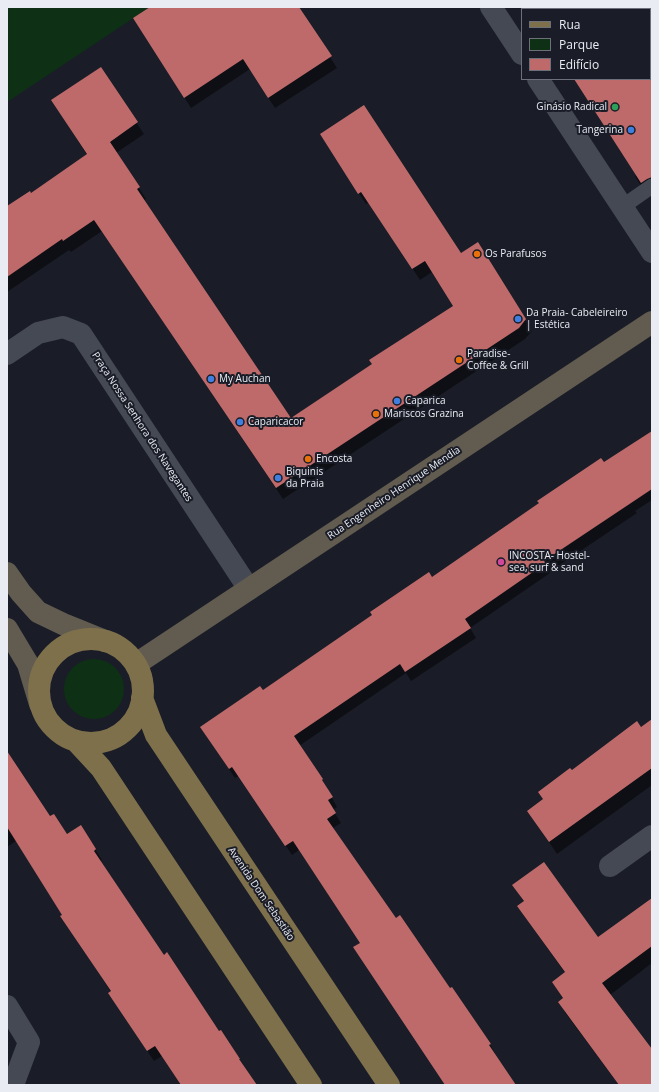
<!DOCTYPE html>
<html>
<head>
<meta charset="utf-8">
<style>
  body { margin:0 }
  #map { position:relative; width:659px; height:1092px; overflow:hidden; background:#1a1d27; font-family:"Open Sans",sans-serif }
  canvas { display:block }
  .frame { position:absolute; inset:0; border:8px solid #e9ecf3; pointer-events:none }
  .legend { position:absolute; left:521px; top:8px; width:130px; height:72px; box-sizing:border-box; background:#1a1d27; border:1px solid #6d7079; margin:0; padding:5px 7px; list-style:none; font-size:12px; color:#e9ecf3 }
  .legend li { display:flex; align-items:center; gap:8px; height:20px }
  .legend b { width:20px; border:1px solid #6d7079 }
</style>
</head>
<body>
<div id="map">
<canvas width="659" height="1092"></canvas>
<div class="frame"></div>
<ul class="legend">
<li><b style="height:5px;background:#7f704c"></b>Rua</li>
<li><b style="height:11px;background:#0e3116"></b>Parque</li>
<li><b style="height:11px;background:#bf6a6a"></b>Edifício</li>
</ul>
</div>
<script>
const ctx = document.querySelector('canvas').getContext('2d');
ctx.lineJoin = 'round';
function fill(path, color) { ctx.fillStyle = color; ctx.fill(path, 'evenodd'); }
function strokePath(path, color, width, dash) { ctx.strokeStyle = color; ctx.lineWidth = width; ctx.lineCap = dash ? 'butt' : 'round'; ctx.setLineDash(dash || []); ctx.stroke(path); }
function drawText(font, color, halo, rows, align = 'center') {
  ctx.font = font + ' "Open Sans",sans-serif'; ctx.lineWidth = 4; ctx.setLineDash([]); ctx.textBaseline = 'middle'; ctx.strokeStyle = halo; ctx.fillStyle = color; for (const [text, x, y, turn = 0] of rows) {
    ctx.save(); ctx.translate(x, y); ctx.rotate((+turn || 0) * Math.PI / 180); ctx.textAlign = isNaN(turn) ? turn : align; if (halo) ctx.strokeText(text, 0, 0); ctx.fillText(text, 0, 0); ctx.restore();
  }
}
const green = new Path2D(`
  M 7,7 L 150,7 L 7,102 Z
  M64 689a30 30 0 1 1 60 0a30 30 0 1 1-60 0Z`);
const shadow = new Path2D(`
  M 152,7 L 298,7 L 337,68 L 275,108 L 250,69 L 191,108 L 141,29 Z
  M 528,7 L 572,7 L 574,9 L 529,9 Z
  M 652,19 L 652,189 L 645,193 L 635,176 L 636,175 L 574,79 L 650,79 L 650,21 Z
  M 100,68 L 144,134 L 116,153 L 139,188 L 146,199 L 143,201 L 290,419 L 373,365 L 454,306 L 432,272 L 420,280 L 369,202 L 366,204 L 328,146 L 460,255 L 477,244 L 532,331 L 525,339 L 283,499 L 102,231 L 71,252 L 69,250 L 7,292 L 7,207 L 30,194 L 87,155 L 52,100 Z
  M 652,432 L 652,500 L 635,511 L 637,513 L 549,572 L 550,573 L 470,628 L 476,638 L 411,681 L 406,673 L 299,746 L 322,780 L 337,807 L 333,810 L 341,823 L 333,828 L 395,920 L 490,1044 L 495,1054 L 494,1055 L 515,1085 L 445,1085 L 360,957 L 361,943 L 299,850 L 292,855 L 239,776 L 235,778 L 207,737 L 263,691 Z
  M 652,720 L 652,785 L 557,854 L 528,811 L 543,799 L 572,771 Z
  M 7,753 L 50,818 L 66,836 L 81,827 L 102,860 L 100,861 L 163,956 L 219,1033 L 220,1032 L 256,1085 L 181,1085 L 162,1056 L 154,1061 L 116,1004 L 111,992 L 68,926 L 63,915 L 16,841 L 7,847 Z
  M 513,885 L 598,938 L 652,899 L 652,963 L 610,995 L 652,1050 L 652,1085 L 619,1085 L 566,1014 L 559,1002 L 563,999 L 553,982 L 565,973 L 526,918 L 519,906 L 524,902 Z`);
const building = new Path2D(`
  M 150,7 L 299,7 L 332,56 L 268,98 L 243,59 L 184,98 L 133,18 Z
  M 101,67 L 138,122 L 110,142 L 140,187 L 137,189 L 291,418 L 372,364 L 369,360 L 453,306 L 425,261 L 412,269 L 361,192 L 358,194 L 320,134 L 364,105 L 461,253 L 478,242 L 526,319 L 519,328 L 276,488 L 94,220 L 63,241 L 62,239 L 7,277 L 7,206 L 30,191 L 31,193 L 87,154 L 51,100 Z
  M 574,79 L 652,79 L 652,177 L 647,179 L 641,183 Z
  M 652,431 L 652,489 L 544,561 L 546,563 L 465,619 L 471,628 L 405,672 L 400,664 L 294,736 L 323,779 L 322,780 L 333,797 L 328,800 L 336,813 L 327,819 L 396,918 L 400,915 L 450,988 L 452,987 L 491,1044 L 489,1045 L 516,1085 L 445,1085 L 353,947 L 360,943 L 293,841 L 285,846 L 232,767 L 229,769 L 200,727 L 260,686 L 263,690 L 372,615 L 370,612 L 429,572 L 432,577 L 539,503 L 537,501 L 601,458 L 604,462 Z
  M 652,719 L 652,768 L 549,842 L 527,811 L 543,799 L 538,792 L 570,768 L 572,770 L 637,721 L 641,727 Z
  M 7,751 L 50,816 L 54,814 L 67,834 L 81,825 L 96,849 L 94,851 L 164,955 L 167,952 L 219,1031 L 221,1030 L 240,1059 L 239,1059 L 257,1085 L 181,1085 L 155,1046 L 147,1051 L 108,993 L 111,991 L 60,916 L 62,915 L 7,827 Z
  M 544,862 L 598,937 L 652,898 L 652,946 L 602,983 L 652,1049 L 652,1085 L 619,1085 L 558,1002 L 563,998 L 552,982 L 565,972 L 517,906 L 524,901 L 512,885 Z`);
const service = new Path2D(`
  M 622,207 L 652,186`);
const minor = new Path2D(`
  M 491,7 L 522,54
  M 538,79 L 652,252
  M 7,354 L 38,333 L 63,327 L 81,334 L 249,589
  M 610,866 L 652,836
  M 7,1006 L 29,1042 L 13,1085`);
const secondary = new Path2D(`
  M 7,573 L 21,593 L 38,612 L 63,624 L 105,641
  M 7,629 L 28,664 L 40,704
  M 136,664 L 652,322`);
const primary = new Path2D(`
  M39 691a52 52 0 1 1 104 0a52 52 0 1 1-104 0Z
  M 142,698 L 156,735 L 389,1085
  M 76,741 L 101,768 L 311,1085`);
const markers = [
  [615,107,4,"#2e9e5b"],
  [631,130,4,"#3f7fe0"],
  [477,254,4,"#e8710a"],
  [518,319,4,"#3f7fe0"],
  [459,360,4,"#e8710a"],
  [211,379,4,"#3f7fe0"],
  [397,401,4,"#3f7fe0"],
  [376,414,4,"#e8710a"],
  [240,422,4,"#3f7fe0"],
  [308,459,4,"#e8710a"],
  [278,478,4,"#3f7fe0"],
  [501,562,4,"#d1479c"]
];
const poiNames = [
  ["Ginásio Radical",607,107,"right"],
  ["Tangerina",623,130,"right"],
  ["Os Parafusos",485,254],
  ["Da Praia- Cabeleireiro",526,313],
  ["| Estética",526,325],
  ["Paradise-",467,354],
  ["Coffee & Grill",467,366],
  ["My Auchan",219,379],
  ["Caparica",405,401],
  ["Mariscos Grazina",384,414],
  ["Caparicacor",248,422],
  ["Encosta",316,459],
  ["Biquinis",286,472],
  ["da Praia",286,484],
  ["INCOSTA- Hostel-",509,556],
  ["sea, surf & sand",509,568]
];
const streetNames = [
  ["Praça Nossa Senhora dos Navegantes",142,427,57],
  ["Rua Engenheiro Henrique Mendia",394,493,-34],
  ["Avenida Dom Sebastião",261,894,56]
];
fill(green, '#0e3116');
fill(shadow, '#0007');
fill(building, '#bf6a6a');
strokePath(service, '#454954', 15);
strokePath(minor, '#454954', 22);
strokePath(secondary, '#625c50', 22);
strokePath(primary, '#7f704c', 22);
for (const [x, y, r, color] of markers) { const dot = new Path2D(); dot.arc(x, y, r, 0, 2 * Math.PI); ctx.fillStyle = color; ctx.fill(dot); strokePath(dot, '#1a1d27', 1.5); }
drawText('10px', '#e9ecf3', '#1a1d27', poiNames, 'left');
drawText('10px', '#e9ecf3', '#1a1d27', streetNames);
</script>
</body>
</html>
